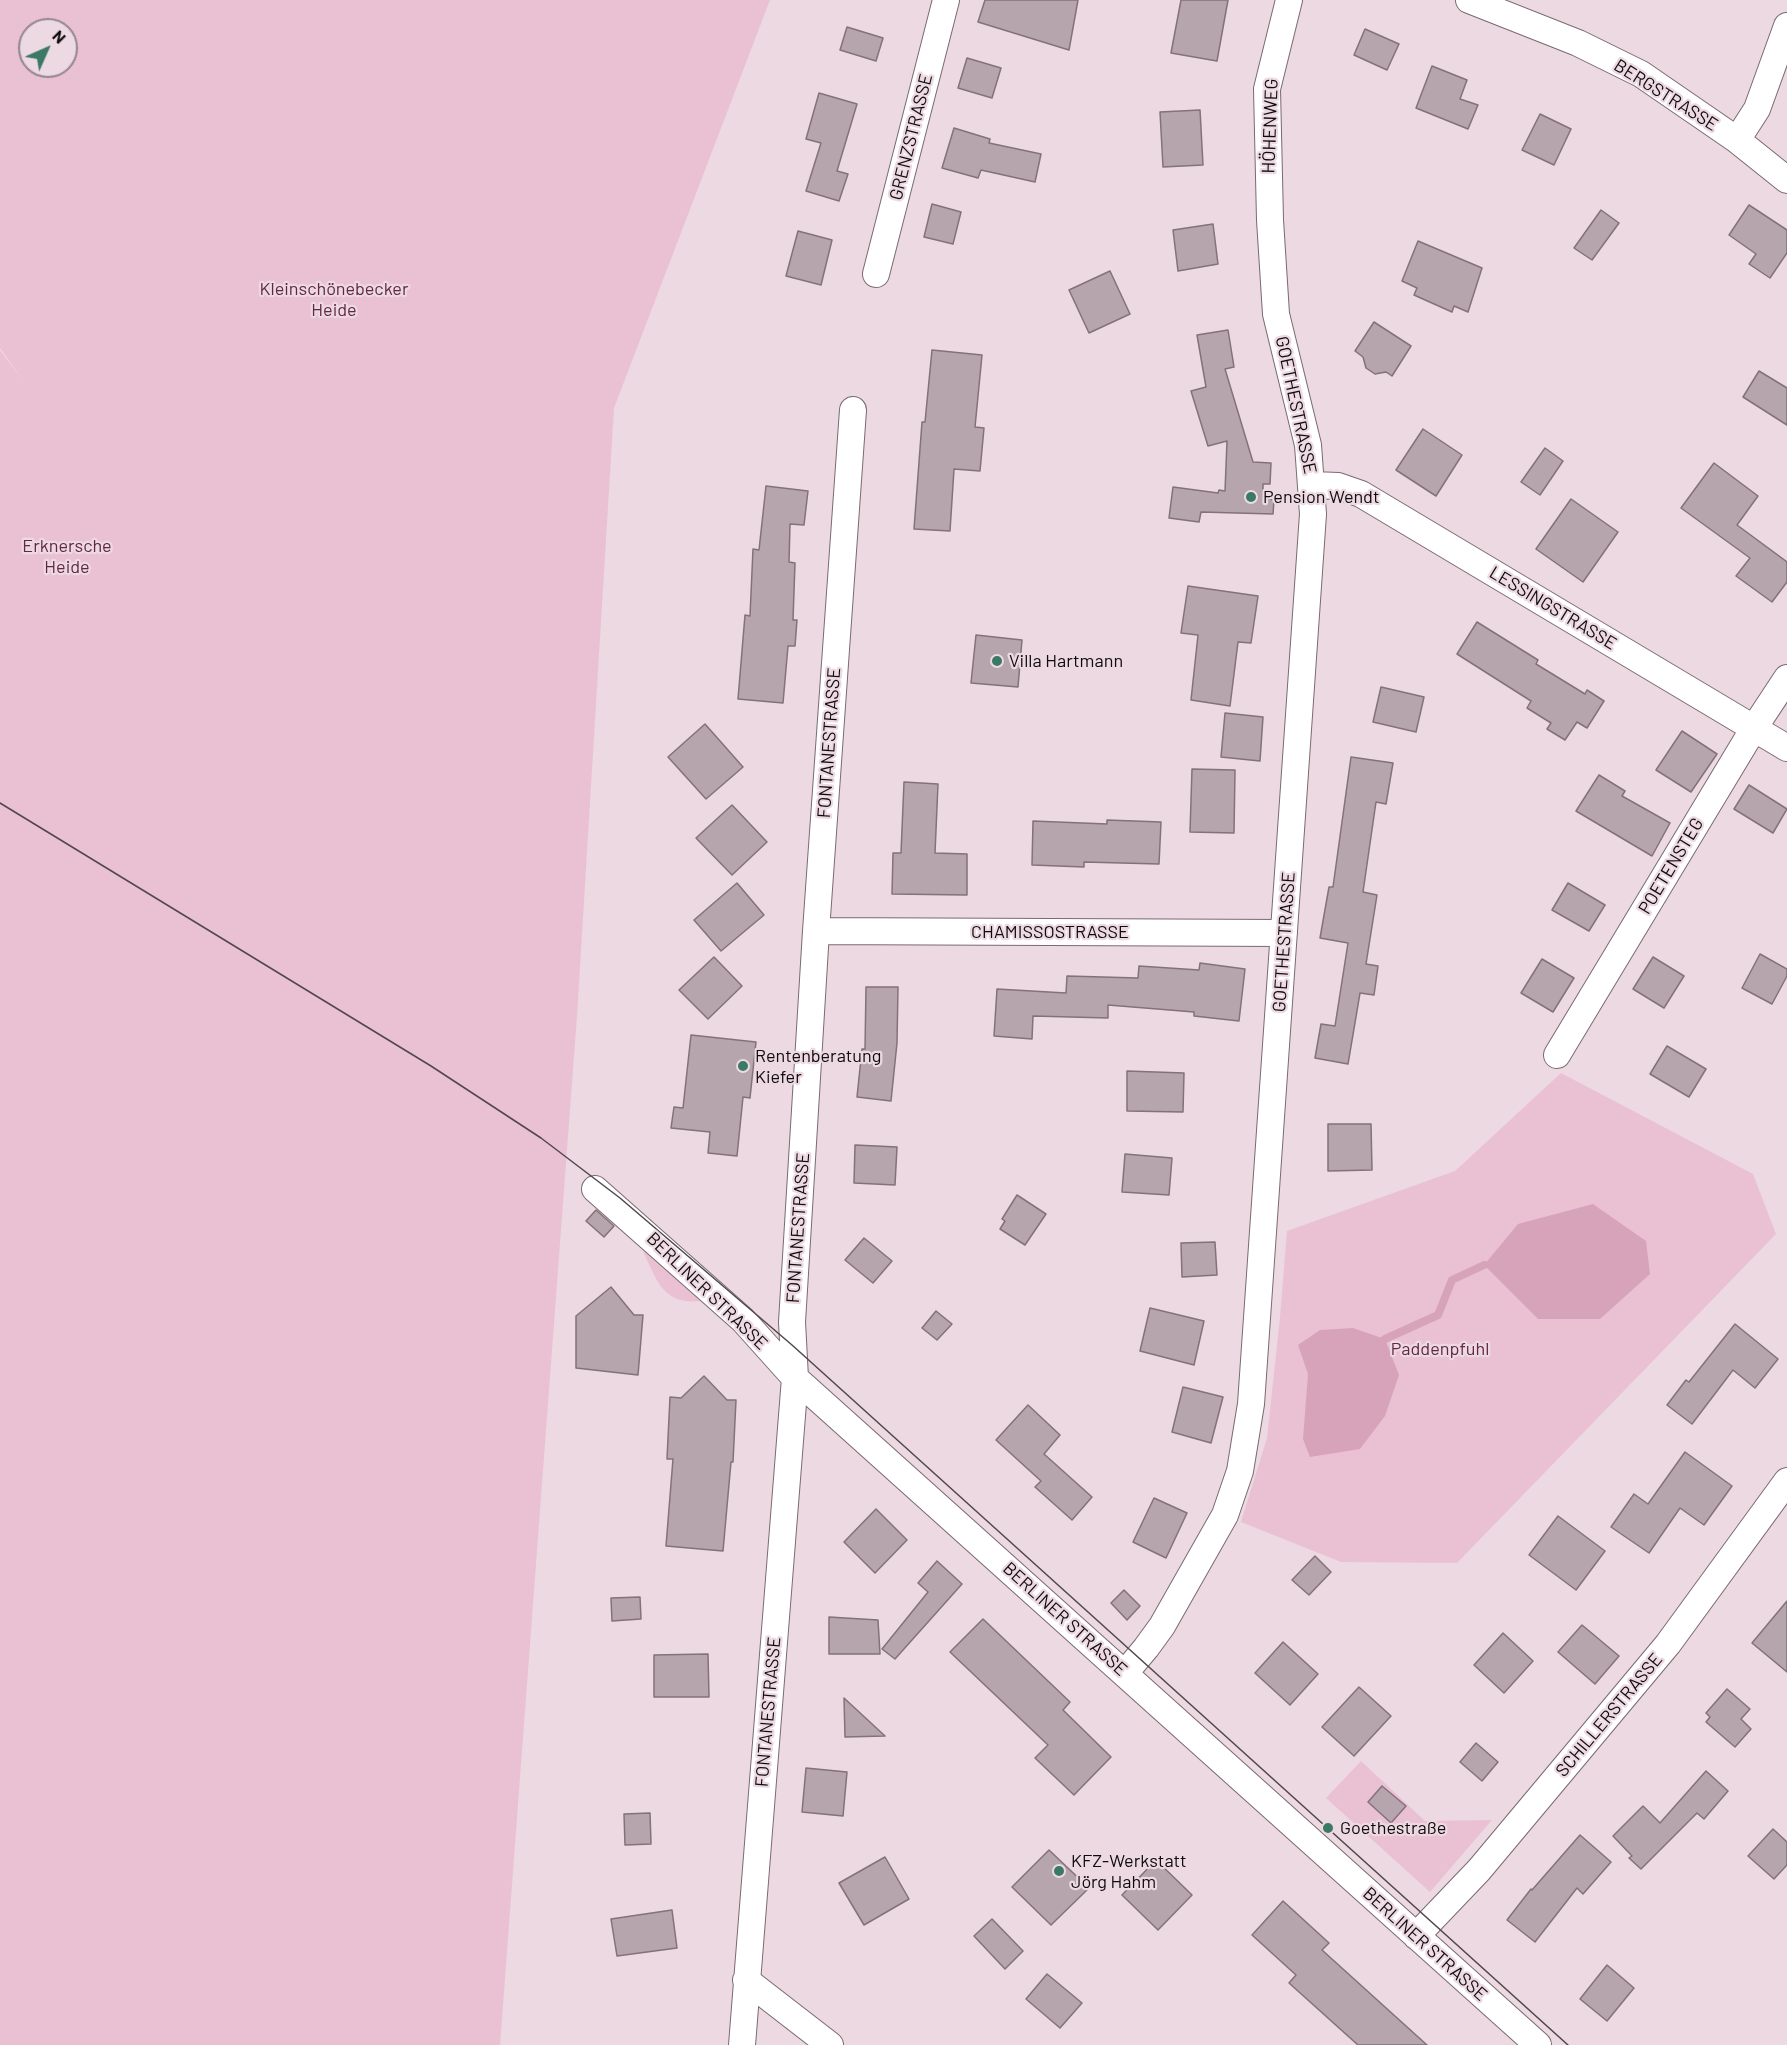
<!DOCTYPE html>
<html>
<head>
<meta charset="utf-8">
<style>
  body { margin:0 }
  #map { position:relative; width:1787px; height:2045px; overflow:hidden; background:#ecd9e1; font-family:Barlow,sans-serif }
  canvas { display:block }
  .north { position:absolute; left:18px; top:18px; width:60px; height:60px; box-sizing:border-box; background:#ecd9e1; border:2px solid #94868c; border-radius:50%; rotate:45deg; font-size:16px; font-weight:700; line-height:24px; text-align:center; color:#0f0a0c }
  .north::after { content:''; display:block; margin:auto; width:21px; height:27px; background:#3c7965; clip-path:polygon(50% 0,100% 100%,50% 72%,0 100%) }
</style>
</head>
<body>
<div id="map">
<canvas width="1787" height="2045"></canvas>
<div class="north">N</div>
</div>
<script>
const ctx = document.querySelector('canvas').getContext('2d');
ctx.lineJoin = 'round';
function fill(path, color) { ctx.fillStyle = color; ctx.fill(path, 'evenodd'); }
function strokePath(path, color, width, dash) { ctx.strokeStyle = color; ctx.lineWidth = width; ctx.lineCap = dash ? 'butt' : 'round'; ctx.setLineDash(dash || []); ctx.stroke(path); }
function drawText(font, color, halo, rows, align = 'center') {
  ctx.font = font + ' Barlow,sans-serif'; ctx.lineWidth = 4.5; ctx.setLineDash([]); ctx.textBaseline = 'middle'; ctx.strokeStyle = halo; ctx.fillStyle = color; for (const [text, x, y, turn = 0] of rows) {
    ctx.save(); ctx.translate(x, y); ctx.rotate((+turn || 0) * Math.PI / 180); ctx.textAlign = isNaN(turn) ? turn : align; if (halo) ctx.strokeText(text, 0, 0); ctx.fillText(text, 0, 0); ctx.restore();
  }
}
const green = new Path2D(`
  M 0,0 L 770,0 L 614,408 L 577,1016 L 500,2045 L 0,2045 L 0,350 L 24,382 L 0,348 ZM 30,30 L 66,30 L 66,66 L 30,66 Z
  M 1561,1073 L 1753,1174 L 1776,1234 L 1457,1563 L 1341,1562 L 1241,1522 L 1267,1438 L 1280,1317 L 1287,1231 L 1455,1171 Z
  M 643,1251 L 676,1269 L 701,1301 C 663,1305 657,1281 643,1251 Z
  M 1361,1761 L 1425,1821 L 1492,1820 L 1430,1892 L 1326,1798 Z`);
const water = new Path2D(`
  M 1593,1204 L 1646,1241 L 1650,1274 L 1600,1319 L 1538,1319 L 1484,1265 L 1518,1224 Z
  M 1353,1328 L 1385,1339 L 1399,1375 L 1385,1416 L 1360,1449 L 1310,1457 L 1303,1439 L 1308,1374 L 1298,1345 L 1320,1330 Z`);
const stream = new Path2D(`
  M 1385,1339 L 1438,1315 L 1452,1280 L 1484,1265`);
const building = new Path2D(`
  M 985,0 L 1078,0 L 1069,50 L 978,22 Z
  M 1181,0 L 1228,0 L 1217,61 L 1171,53 Z
  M 847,27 L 883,38 L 876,61 L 840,50 Z
  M 1365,29 L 1399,44 L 1387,70 L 1354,55 Z
  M 967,58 L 1001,68 L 992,98 L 958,88 Z
  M 1432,66 L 1467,80 L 1460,99 L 1478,105 L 1468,129 L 1416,108 Z
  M 819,93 L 857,104 L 837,171 L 848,174 L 839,201 L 806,191 L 821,143 L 806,139 Z
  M 1200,110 L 1203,165 L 1163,167 L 1160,112 Z
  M 1540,114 L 1571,129 L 1554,165 L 1522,150 Z
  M 954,128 L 990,139 L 989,143 L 1041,154 L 1035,182 L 981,170 L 978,178 L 942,168 Z
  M 932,204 L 961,212 L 953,244 L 924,237 Z
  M 1749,205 L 1787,230 L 1787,253 L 1770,278 L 1749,264 L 1756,254 L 1729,235 Z
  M 1601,210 L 1619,223 L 1592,260 L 1574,248 Z
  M 1213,224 L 1218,264 L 1178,271 L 1173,230 Z
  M 798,231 L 832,240 L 821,285 L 786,276 Z
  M 1418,241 L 1482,268 L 1468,312 L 1454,306 L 1452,312 L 1414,295 L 1417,288 L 1402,281 Z
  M 1110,271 L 1130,314 L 1089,333 L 1069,290 Z
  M 1374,322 L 1411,346 L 1392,376 L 1386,372 L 1375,374 L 1366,368 L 1363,357 L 1355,351 Z
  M 1228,330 L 1234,367 L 1225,369 L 1253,462 L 1271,463 L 1270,484 L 1263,484 L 1263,498 L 1274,500 L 1273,514 L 1201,512 L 1199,522 L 1169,518 L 1173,487 L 1218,493 L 1219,490 L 1225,491 L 1227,441 L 1208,446 L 1191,391 L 1206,387 L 1197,335 Z
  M 932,350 L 982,355 L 975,427 L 984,428 L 980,471 L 954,469 L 950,531 L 914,529 L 922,422 L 925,422 Z
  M 1759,371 L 1787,388 L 1787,425 L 1743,397 Z
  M 1423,429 L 1462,455 L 1436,496 L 1396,470 Z
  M 1545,448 L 1563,461 L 1540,495 L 1521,482 Z
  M 1714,463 L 1758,496 L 1737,525 L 1787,562 L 1787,582 L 1772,602 L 1736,576 L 1750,558 L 1681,508 Z
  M 766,486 L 808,491 L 804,525 L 790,524 L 789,562 L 795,563 L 793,620 L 797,620 L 795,646 L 788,646 L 783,703 L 738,699 L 745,615 L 750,616 L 753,549 L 759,550 Z
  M 1571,499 L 1618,532 L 1583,582 L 1536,549 Z
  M 1188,586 L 1258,596 L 1251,643 L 1238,642 L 1230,706 L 1191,700 L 1198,635 L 1181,633 Z
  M 1477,622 L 1538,660 L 1536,664 L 1585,694 L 1587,690 L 1604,701 L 1587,728 L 1577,722 L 1565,740 L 1547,729 L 1551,723 L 1527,708 L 1531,701 L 1457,654 Z
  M 976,635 L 1022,640 L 1018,687 L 971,683 Z
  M 1381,687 L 1424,697 L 1416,732 L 1373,722 Z
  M 1225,713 L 1263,717 L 1260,761 L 1221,757 Z
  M 705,724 L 743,767 L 706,799 L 668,757 Z
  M 1682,731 L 1717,754 L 1691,792 L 1656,770 Z
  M 1351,757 L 1393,763 L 1386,804 L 1376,802 L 1363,892 L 1377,895 L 1366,964 L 1378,966 L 1374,995 L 1360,993 L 1348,1064 L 1315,1058 L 1321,1024 L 1335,1026 L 1348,943 L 1320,938 L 1329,887 L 1333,887 Z
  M 1192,769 L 1235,770 L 1234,833 L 1190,832 Z
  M 1599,775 L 1625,791 L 1622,796 L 1670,823 L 1652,856 L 1576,811 Z
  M 904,782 L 938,784 L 935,853 L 967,854 L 967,895 L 892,894 L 893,853 L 901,853 Z
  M 1749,785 L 1787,809 L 1773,833 L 1734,809 Z
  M 732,805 L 767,842 L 732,875 L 696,838 Z
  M 1107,820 L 1161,822 L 1159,864 L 1084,862 L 1084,867 L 1032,865 L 1033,821 L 1107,824 Z
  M 737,883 L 764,915 L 721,951 L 694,920 Z
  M 1568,883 L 1605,905 L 1589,931 L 1552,910 Z
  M 1760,954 L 1787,969 L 1787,976 L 1772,1004 L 1742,988 Z
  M 714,957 L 742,986 L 708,1019 L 679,990 Z
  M 1653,957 L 1684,976 L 1664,1008 L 1633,989 Z
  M 1542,959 L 1574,978 L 1553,1012 L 1521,993 Z
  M 1200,963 L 1245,969 L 1239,1021 L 1194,1016 L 1194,1012 L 1108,1005 L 1108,1018 L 1033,1016 L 1032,1039 L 994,1036 L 997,989 L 1066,993 L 1067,976 L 1138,978 L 1139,966 L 1199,970 Z
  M 866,987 L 898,987 L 897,1043 L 891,1101 L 857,1097 L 862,1049 L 865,1049 Z
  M 691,1035 L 756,1042 L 750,1098 L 743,1097 L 737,1156 L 708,1153 L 710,1132 L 671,1128 L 674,1107 L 683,1108 Z
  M 1667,1046 L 1706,1069 L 1689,1097 L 1650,1074 Z
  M 1127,1071 L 1184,1073 L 1183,1112 L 1127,1111 Z
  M 1328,1124 L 1371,1124 L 1372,1170 L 1328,1171 Z
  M 855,1145 L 897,1147 L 895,1185 L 854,1183 Z
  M 1125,1154 L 1172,1158 L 1169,1195 L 1122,1192 Z
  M 1017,1195 L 1046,1214 L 1025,1245 L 1000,1229 L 1005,1221 L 1002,1219 Z
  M 596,1210 L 614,1226 L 604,1237 L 586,1221 Z
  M 864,1238 L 892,1261 L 873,1283 L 845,1260 Z
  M 1215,1242 L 1217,1275 L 1182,1277 L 1181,1243 Z
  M 611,1287 L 634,1315 L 643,1315 L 638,1375 L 576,1368 L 576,1316 Z
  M 1150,1308 L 1204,1321 L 1194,1365 L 1140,1351 Z
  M 936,1311 L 952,1324 L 937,1340 L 922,1328 Z
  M 1735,1324 L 1778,1359 L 1755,1388 L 1733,1370 L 1692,1424 L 1667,1405 L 1686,1380 L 1689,1382 Z
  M 704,1376 L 727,1400 L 736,1400 L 733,1462 L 731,1462 L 723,1551 L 666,1546 L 673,1459 L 667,1459 L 670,1397 L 681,1398 Z
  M 1183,1387 L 1223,1397 L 1211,1443 L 1172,1432 Z
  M 1028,1405 L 1060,1435 L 1044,1454 L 1092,1497 L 1072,1520 L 1035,1487 L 1041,1481 L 996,1440 Z
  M 1685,1452 L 1732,1486 L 1704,1525 L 1680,1508 L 1649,1553 L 1611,1527 L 1634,1494 L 1648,1504 Z
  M 1154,1498 L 1187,1513 L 1166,1558 L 1133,1542 Z
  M 876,1509 L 907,1540 L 875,1573 L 844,1542 Z
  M 1558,1516 L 1605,1551 L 1576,1590 L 1529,1555 Z
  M 1315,1556 L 1331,1572 L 1309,1595 L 1292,1580 Z
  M 937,1561 L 962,1584 L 895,1659 L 882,1649 L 928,1592 L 918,1583 Z
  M 1124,1590 L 1140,1606 L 1127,1620 L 1111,1603 Z
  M 640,1597 L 641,1619 L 612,1621 L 611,1598 Z
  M 1787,1601 L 1787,1672 L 1752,1643 Z
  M 829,1617 L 878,1620 L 880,1654 L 829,1654 Z
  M 983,1619 L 1070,1702 L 1063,1710 L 1111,1757 L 1074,1795 L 1035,1758 L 1048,1745 L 950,1652 Z
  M 1582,1625 L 1619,1656 L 1595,1684 L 1558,1652 Z
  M 1503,1633 L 1533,1661 L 1504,1693 L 1474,1665 Z
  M 1283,1642 L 1318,1674 L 1290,1705 L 1255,1673 Z
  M 708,1654 L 709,1697 L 654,1697 L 654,1655 Z
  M 1359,1687 L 1391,1716 L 1354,1756 L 1322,1727 Z
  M 1727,1689 L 1750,1709 L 1741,1719 L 1751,1729 L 1735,1747 L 1706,1722 L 1710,1717 L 1706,1713 Z
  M 844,1698 L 885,1736 L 845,1737 Z
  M 1476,1743 L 1498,1762 L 1482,1781 L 1460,1762 Z
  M 806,1768 L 847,1772 L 843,1816 L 802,1812 Z
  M 1706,1771 L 1728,1791 L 1704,1819 L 1697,1813 L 1641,1869 L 1629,1858 L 1632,1856 L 1613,1836 L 1643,1806 L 1660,1823 Z
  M 1382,1786 L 1406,1806 L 1391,1823 L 1368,1802 Z
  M 650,1813 L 651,1844 L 625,1845 L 624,1814 Z
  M 1773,1829 L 1787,1842 L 1787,1865 L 1774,1879 L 1748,1856 Z
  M 1580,1835 L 1611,1862 L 1583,1894 L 1577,1888 L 1535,1942 L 1507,1920 L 1531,1889 L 1532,1890 Z
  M 1049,1850 L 1089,1888 L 1051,1925 L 1012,1887 Z
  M 885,1857 L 909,1899 L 864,1925 L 839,1883 Z
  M 1156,1860 L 1192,1895 L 1158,1930 L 1122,1895 Z
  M 1283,1901 L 1329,1943 L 1322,1950 L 1427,2045 L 1358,2045 L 1289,1983 L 1296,1975 L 1252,1935 Z
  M 672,1910 L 677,1948 L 617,1956 L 611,1919 Z
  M 992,1919 L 1023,1951 L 1005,1969 L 974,1936 Z
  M 1607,1965 L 1634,1988 L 1607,2021 L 1580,1999 Z
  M 1047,1974 L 1082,2003 L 1060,2028 L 1026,1999 Z`);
const minor = new Path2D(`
  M 1469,0 L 1578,43 L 1641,74 L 1737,140 L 1787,180
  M 1737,140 L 1757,109 L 1787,26
  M 876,274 L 946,0
  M 1313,485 L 1338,486 L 1361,494 L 1787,748
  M 816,931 L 1284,933
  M 1557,1055 L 1754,728 L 1787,678
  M 595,1189 L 743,1320 L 795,1378 L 1538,2045
  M 1125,1673 L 1146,1648 L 1162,1626 L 1225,1515 L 1240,1471 L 1251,1404 L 1313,514 L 1308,445 L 1276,314 L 1270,220 L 1267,89 L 1289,0
  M 1416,1936 L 1479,1870 L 1668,1644 L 1787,1481
  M 746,1980 L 830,2045
  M 742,2045 L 795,1378 L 792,1322 L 816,931 L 853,410`);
const tram = new Path2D(`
  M 0,803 L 431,1066 L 541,1138 L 620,1198 L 792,1345 L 1568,2045`);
const markers = [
  [1251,497,6,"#3c7965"],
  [997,661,6,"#3c7965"],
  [743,1066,6,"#3c7965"],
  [1328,1828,6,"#3c7965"],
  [1059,1871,6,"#3c7965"]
];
const streetNames = [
  ["BERGSTRASSE",1666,95,32],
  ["HÖHENWEG",1270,126,-88],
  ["GRENZSTRASSE",911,137,-76],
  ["GOETHESTRASSE",1296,405,78],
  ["LESSINGSTRASSE",1553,608,31],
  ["FONTANESTRASSE",829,743,-86],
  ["POETENSTEG",1671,866,-59],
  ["CHAMISSOSTRASSE",1050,932],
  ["GOETHESTRASSE",1284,942,-86],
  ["FONTANESTRASSE",798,1228,-86],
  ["BERLINER STRASSE",707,1291,44],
  ["BERLINER STRASSE",1065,1619,42],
  ["FONTANESTRASSE",768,1712,-85],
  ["SCHILLERSTRASSE",1609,1715,-50],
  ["BERLINER STRASSE",1425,1944,42]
];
const parkNames = [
  ["Kleinschönebecker",334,289],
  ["Heide",334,310],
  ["Erknersche",67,546],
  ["Heide",67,567],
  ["Paddenpfuhl",1440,1349]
];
const poiNames = [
  ["Pension Wendt",1263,497],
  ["Villa Hartmann",1009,661],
  ["Rentenberatung",755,1056],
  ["Kiefer",755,1077],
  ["Goethestraße",1340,1828],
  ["KFZ-Werkstatt",1071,1861],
  ["Jörg Hahm",1071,1882]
];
fill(green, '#eac1d3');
fill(water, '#d7a3bb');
strokePath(stream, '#d7a3bb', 8);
fill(building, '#b7a5ad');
strokePath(building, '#83727a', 1.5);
strokePath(minor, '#7a6a71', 28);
strokePath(minor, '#fff', 26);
strokePath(tram, '#51484c', 1.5);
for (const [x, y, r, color] of markers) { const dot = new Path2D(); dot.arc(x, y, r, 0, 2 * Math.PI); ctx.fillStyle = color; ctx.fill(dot); strokePath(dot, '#ecd9e1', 2); }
drawText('18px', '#0f0a0c', '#ecd9e1', streetNames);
drawText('18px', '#642647', '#ecd9e1', parkNames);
drawText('18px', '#0f0a0c', '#ecd9e1', poiNames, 'left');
</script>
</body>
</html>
